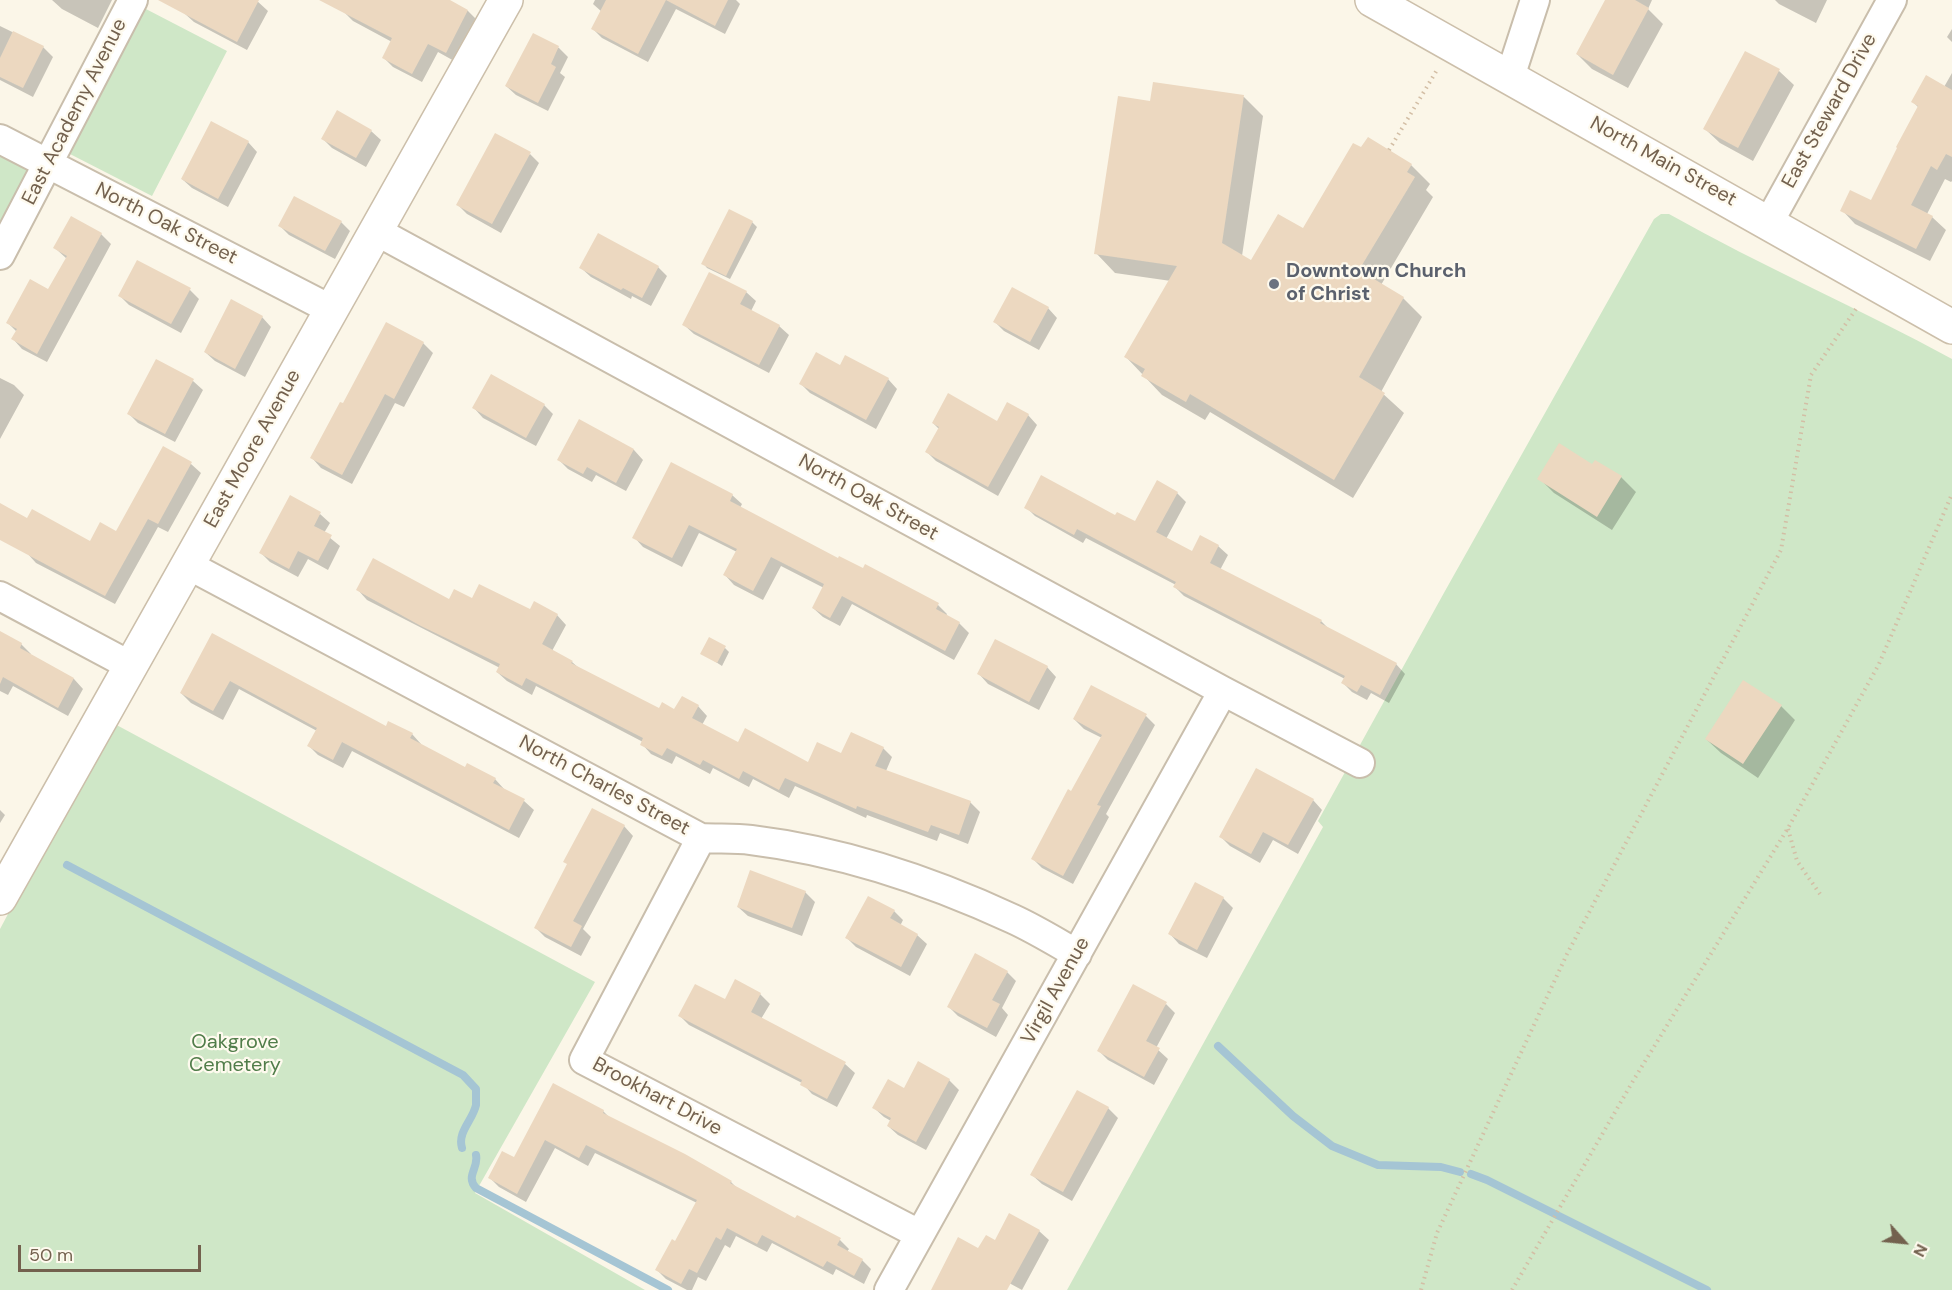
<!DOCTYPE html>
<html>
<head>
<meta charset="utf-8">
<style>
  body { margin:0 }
  #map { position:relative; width:1952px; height:1290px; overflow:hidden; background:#fbf6e8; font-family:"DM Sans",sans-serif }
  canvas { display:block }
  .north { position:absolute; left:1874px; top:1212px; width:60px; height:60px; -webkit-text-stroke:4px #fefaee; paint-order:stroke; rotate:117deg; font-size:16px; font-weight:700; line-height:24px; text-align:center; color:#73614e }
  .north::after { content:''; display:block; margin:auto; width:21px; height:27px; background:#73614e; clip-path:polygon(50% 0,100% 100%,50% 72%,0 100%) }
  .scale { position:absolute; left:18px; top:1245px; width:183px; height:27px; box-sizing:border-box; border:3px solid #73614e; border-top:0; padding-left:8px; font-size:18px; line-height:21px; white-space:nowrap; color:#73614e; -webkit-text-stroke:4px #fefaee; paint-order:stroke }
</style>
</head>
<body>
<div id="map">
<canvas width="1952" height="1290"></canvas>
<div class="north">N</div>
<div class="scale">50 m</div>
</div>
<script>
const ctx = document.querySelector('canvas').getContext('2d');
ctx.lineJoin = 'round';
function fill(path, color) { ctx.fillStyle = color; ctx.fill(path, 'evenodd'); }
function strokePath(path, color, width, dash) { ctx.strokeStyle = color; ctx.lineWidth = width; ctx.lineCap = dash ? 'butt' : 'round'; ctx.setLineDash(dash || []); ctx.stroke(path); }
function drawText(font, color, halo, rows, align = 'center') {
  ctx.font = font + ' "DM Sans",sans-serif'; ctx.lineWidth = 4.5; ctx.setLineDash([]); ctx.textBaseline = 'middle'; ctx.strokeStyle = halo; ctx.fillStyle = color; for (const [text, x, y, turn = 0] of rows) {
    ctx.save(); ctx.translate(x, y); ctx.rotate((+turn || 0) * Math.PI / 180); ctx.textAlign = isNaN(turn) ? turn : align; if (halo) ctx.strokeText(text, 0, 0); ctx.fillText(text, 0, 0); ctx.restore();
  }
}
const green = new Path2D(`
  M 144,8 L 227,51 L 152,196 L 68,153 Z
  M 0,150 L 35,168 L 0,235 Z
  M 1661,214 L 1669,214 C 1761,266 1859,308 1952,359 L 1952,1290 L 1067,1290 L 1323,827 L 1318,821 L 1445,591 L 1654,219 Z
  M 111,722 L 595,982 L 475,1193 L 645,1290 L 0,1290 L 0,929 Z`);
const shadow = new Path2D(`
  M 52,0 L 112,0 L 98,28 L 62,9 Z
  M 191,0 L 256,0 L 268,11 L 247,50 L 194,22 L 184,13 Z
  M 343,0 L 447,0 L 468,11 L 477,20 L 456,62 L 438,52 L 422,82 L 393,67 L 384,58 L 392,42 L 353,21 L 344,12 Z
  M 595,0 L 736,0 L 740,4 L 725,34 L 676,9 L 648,62 L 602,38 L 593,29 L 602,12 L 593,4 Z
  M 1607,0 L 1652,0 L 1648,9 L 1663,24 L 1628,88 L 1592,69 L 1577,54 Z
  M 1775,0 L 1827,0 L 1816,23 L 1779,4 Z
  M 0,26 L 43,47 L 53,57 L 33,97 L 0,80 Z
  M 1952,29 L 1952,42 L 1947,37 Z
  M 533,35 L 559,48 L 568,57 L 560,73 L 565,77 L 548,111 L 516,95 L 506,86 Z
  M 1746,53 L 1779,71 L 1794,85 L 1753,161 L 1720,143 L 1705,129 Z
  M 1952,73 L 1952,181 L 1951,182 L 1945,179 L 1927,214 L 1932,217 L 1946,230 L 1930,261 L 1855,224 L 1842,210 L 1872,202 L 1919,108 L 1913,102 L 1944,87 Z
  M 1244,97 L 1263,116 L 1242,256 L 1251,262 L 1411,165 L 1430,184 L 1426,190 L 1433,197 L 1381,285 L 1403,298 L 1422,317 L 1381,392 L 1404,413 L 1353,498 L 1210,412 L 1205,420 L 1162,395 L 1126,357 L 1171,281 L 1115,273 L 1096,253 L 1151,102 Z
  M 371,131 L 381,140 L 366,167 L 332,148 L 323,139 Z
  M 248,142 L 257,152 L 228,207 L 192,188 L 182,179 Z
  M 530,154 L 539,163 L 501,233 L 467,214 L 458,205 Z
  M 730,211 L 752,222 L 757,227 L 730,279 L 707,268 L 703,263 Z
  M 71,218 L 101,234 L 111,244 L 47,362 L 22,349 L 13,339 L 17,332 L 8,323 L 48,291 L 67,259 L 55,248 Z
  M 341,222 L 350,231 L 335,259 L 289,235 L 280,226 Z
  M 658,267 L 667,276 L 651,306 L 632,296 L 631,299 L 591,277 L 581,268 Z
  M 190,290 L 199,299 L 181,333 L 129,305 L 120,296 Z
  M 746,292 L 756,301 L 751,311 L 779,326 L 789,335 L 769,373 L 694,334 L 684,325 Z
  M 1048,308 L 1057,318 L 1039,350 L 1004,331 L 995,322 Z
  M 262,317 L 271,327 L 245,377 L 215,361 L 205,352 Z
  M 387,324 L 423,343 L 433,353 L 404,407 L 395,403 L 352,484 L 321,468 L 312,458 L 343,405 Z
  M 157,361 L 193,381 L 203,390 L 175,442 L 138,423 L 129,414 Z
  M 0,378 L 14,385 L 24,395 L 0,439 Z
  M 888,379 L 897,389 L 876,429 L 810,393 L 801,384 Z
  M 544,405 L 553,414 L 536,446 L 483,418 L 474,408 Z
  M 1028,415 L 1037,425 L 998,496 L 936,461 L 927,452 L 939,429 L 933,423 L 998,423 Z
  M 580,421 L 634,450 L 643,460 L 626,491 L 596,475 L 592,482 L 568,469 L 559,460 Z
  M 164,448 L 191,464 L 201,473 L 168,532 L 158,527 L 115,604 L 36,563 L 27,553 L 0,538 L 0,505 L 28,520 L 90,543 L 117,533 Z
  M 1595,462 L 1621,477 L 1636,492 L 1612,530 L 1554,493 L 1539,478 L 1593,466 Z
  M 1177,493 L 1186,502 L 1166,539 L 1193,553 L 1218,546 L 1228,555 L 1220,570 L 1321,621 L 1329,629 L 1396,664 L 1405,674 L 1389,703 L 1371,693 L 1367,700 L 1352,692 L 1343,683 L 1345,679 L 1184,596 L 1175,587 L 1176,585 L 1086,538 L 1083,543 L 1035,516 L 1026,507 L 1116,518 L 1135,523 Z
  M 732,495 L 742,504 L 740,508 L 839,560 L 938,605 L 947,614 L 946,616 L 959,623 L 969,633 L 954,660 L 852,604 L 840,626 L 823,617 L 813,608 L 824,588 L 781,566 L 763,600 L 734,585 L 725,575 L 737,552 L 699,533 L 682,567 L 643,547 L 634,537 Z
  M 320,514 L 330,523 L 324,533 L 340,546 L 328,570 L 308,559 L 298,577 L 270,562 L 261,553 Z
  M 358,590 L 450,601 L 473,600 L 557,615 L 566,625 L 552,651 L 572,662 L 580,669 L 659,710 L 675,711 L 698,706 L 707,716 L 702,725 L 739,744 L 809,764 L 842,755 L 883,748 L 892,757 L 886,771 L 970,802 L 980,812 L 968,844 L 940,833 L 937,841 L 867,815 L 866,818 L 795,786 L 789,798 L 753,779 L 749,787 L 713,768 L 710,774 L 676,756 L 672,764 L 651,754 L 642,744 L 643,742 L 536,686 L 532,695 L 507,681 L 497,672 L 500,668 L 367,600 Z
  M 0,633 L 21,644 L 31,654 L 30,655 L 74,679 L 83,689 L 68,716 L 13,686 L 8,695 L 0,691 Z
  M 212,635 L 386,728 L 412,734 L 421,744 L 421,745 L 466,769 L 495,779 L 504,789 L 524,801 L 534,810 L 519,838 L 352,751 L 343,768 L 318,755 L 309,746 L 317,731 L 239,689 L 223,720 L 191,703 L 181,693 Z
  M 725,648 L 729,652 L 722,666 L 702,653 Z
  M 1047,667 L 1056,677 L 1039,710 L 988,684 L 979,674 Z
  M 1781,706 L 1795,720 L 1758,778 L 1721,753 L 1706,739 Z
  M 1146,716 L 1155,725 L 1106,814 L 1109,817 L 1073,884 L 1042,868 L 1032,858 L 1072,793 L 1102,738 L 1084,729 L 1074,719 Z
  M 1313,800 L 1322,810 L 1298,854 L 1273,840 L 1260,863 L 1230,846 L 1220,836 Z
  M 0,810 L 5,815 L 0,823 Z
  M 624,826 L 633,836 L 583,929 L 591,937 L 581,956 L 545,937 L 536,928 Z
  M 1196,884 L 1223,898 L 1233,908 L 1207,958 L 1179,944 L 1170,934 Z
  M 805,892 L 815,902 L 802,936 L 748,916 L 738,907 Z
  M 894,911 L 903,920 L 900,926 L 917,935 L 927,944 L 910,976 L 856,947 L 847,938 Z
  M 1007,972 L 1016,981 L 1002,1008 L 1008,1015 L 996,1037 L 958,1016 L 949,1007 Z
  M 760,994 L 770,1004 L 761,1019 L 845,1064 L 855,1073 L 837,1107 L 812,1094 L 802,1083 L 689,1025 L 680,1016 L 725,1001 Z
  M 1166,1004 L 1175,1013 L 1156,1048 L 1168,1059 L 1154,1085 L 1108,1060 L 1099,1051 Z
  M 949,1080 L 959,1090 L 926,1150 L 898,1135 L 888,1126 L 891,1121 L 884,1117 L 874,1108 L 904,1090 Z
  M 553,1085 L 603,1111 L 611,1119 L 731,1182 L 737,1188 L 795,1220 L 840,1240 L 849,1249 L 847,1252 L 862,1260 L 871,1269 L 864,1284 L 836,1269 L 833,1275 L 772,1243 L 767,1252 L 736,1236 L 730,1248 L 725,1245 L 706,1281 L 698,1277 L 692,1290 L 687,1290 L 666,1279 L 657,1270 L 676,1243 L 697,1203 L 595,1153 L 588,1166 L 555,1148 L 526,1202 L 499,1187 L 490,1178 L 514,1159 Z
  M 1108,1108 L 1118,1118 L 1072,1201 L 1042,1184 L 1032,1175 Z
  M 1039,1231 L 1049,1240 L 1022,1290 L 985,1270 L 975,1290 L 932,1290 L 979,1250 L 995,1242 Z`);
const stream = new Path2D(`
  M 67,865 L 463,1075 L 476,1089 C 476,1094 476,1100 476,1105 C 473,1120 457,1132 462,1148
  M 1218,1046 L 1293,1116 L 1332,1146 L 1378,1165 L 1441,1167 L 1460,1172
  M 476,1155 C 479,1168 465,1176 476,1188 L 668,1290
  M 1471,1174 L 1487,1180 L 1707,1290`);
const building = new Path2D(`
  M 158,0 L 259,0 L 237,42 Z
  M 319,0 L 450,0 L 468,10 L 446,53 L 428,44 L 412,74 L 382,58 L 392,38 Z
  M 606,0 L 728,0 L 715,26 L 666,0 L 638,54 L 591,29 Z
  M 1605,0 L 1635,0 L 1649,8 L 1613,75 L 1576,54 Z
  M 13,31 L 44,46 L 23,88 L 0,77 L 0,58 Z
  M 533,33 L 559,46 L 551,64 L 556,67 L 538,103 L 505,86 Z
  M 1745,51 L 1780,69 L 1738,148 L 1703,129 Z
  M 1926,75 L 1952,90 L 1952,157 L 1946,154 L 1937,170 L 1931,166 L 1911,205 L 1933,216 L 1916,249 L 1840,211 L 1850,190 L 1871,200 L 1897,148 L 1896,147 L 1918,106 L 1911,102 Z
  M 1153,82 L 1244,95 L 1222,243 L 1251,260 L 1278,214 L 1303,228 L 1353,143 L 1361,147 L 1368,137 L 1412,164 L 1407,172 L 1415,177 L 1359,270 L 1404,297 L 1359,377 L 1385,393 L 1334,480 L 1190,394 L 1186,402 L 1141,376 L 1145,369 L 1124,357 L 1177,266 L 1094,254 L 1118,96 L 1150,101 Z
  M 337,110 L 372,130 L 356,158 L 321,139 Z
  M 211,121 L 249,141 L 218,199 L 181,179 Z
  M 495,133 L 531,152 L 492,224 L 456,205 Z
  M 294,196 L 342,221 L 325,251 L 278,226 Z
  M 729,209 L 753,221 L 726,276 L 701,264 Z
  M 71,216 L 102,233 L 37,354 L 11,339 L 17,329 L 6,323 L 30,279 L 48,289 L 67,256 L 53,248 Z
  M 598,233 L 659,266 L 642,298 L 623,288 L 621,290 L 579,268 Z
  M 137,260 L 191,288 L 171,324 L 118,296 Z
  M 709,272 L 747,291 L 740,304 L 780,325 L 759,365 L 682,325 Z
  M 1012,287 L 1049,307 L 1030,342 L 993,322 Z
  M 231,299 L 263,316 L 235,369 L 204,352 Z
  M 386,322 L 424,342 L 394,399 L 385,394 L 342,475 L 310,458 L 340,402 L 343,403 Z
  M 816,352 L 840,365 L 845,355 L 889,378 L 866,420 L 799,384 Z
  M 156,359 L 194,379 L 165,434 L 127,414 Z
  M 491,374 L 545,404 L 526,438 L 472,408 Z
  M 948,393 L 997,421 L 1007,402 L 1029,414 L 988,487 L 925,452 L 939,427 L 932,423 Z
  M 579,419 L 634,449 L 616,483 L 587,467 L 583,474 L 557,460 Z
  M 1559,443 L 1592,464 L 1595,460 L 1622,476 L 1597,517 L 1537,479 Z
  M 163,446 L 192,462 L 158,524 L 148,519 L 105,596 L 0,540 L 0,503 L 27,518 L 32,509 L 90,541 L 100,522 L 116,531 Z
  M 671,462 L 733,494 L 730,501 L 838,558 L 839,556 L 863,568 L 865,564 L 939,603 L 936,609 L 960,622 L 945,651 L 842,596 L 830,618 L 812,608 L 824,584 L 771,557 L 753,591 L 723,575 L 737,549 L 689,525 L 672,558 L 632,538 Z
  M 1041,475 L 1115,515 L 1117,512 L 1135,521 L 1157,480 L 1178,492 L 1156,532 L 1192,551 L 1200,535 L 1219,545 L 1210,563 L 1322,620 L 1320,623 L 1397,663 L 1380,695 L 1361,685 L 1357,692 L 1341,683 L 1345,676 L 1173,587 L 1176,582 L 1077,529 L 1074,535 L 1024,508 Z
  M 290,495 L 321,512 L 314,526 L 332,535 L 318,561 L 298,551 L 289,569 L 259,553 Z
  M 373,558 L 449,599 L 454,589 L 472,598 L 479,584 L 530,609 L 534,601 L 558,614 L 542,644 L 573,661 L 571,663 L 659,708 L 662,702 L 674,709 L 682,696 L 699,705 L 692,718 L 738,742 L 745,728 L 808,762 L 817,742 L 841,753 L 851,732 L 884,747 L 875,766 L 971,801 L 959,835 L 931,825 L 928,832 L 857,806 L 856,809 L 785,778 L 779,790 L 743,771 L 739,779 L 703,760 L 700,765 L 667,748 L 662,756 L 640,745 L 643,738 L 526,678 L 522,686 L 496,672 L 500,664 L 421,626 L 356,590 Z
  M 0,631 L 22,643 L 20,648 L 74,678 L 58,708 L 3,677 L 0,684 Z
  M 212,633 L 386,726 L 388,721 L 413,733 L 410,738 L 465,767 L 467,763 L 496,778 L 493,783 L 525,799 L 509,830 L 342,742 L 333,760 L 307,746 L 317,728 L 230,681 L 213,711 L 180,693 Z
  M 709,637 L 726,646 L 717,663 L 700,654 Z
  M 995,639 L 1048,666 L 1029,702 L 977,674 Z
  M 1743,680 L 1782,705 L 1743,764 L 1705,739 Z
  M 1091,685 L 1147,714 L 1097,805 L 1101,806 L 1063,876 L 1031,859 L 1068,789 L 1071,791 L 1102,735 L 1073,719 Z
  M 1256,768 L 1314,799 L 1288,845 L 1263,832 L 1251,854 L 1219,837 Z
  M 592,808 L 625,825 L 573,921 L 582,926 L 571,947 L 534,928 L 567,864 L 563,862 Z
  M 750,870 L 806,891 L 792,928 L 737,907 Z
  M 1195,882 L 1224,897 L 1197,950 L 1168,934 Z
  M 868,896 L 895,910 L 890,918 L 918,934 L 901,967 L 845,938 Z
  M 975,953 L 1008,971 L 992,1000 L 1000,1004 L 987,1028 L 947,1007 Z
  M 735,979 L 761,993 L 751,1012 L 846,1062 L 827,1099 L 800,1085 L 802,1080 L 678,1016 L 695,984 L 725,999 Z
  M 1133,984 L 1167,1002 L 1146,1041 L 1160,1048 L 1144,1077 L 1097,1051 Z
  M 918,1061 L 950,1079 L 916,1142 L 887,1126 L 891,1118 L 872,1108 L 888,1079 L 904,1088 Z
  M 553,1083 L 604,1110 L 603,1113 L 685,1154 L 732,1181 L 730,1183 L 795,1218 L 797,1215 L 841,1238 L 837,1245 L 863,1259 L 854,1276 L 827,1261 L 823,1267 L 762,1235 L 757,1244 L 727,1228 L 721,1240 L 716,1237 L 697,1273 L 689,1269 L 681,1284 L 655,1270 L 672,1239 L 675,1241 L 697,1200 L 586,1145 L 579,1158 L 545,1140 L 517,1194 L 488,1178 L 502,1151 L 514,1157 Z
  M 1077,1090 L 1109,1107 L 1063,1192 L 1030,1175 Z
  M 1009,1213 L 1040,1230 L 1007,1290 L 931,1290 L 958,1237 L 978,1248 L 986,1235 L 995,1240 Z`);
const path = new Path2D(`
  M 1389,150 L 1437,70
  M 1788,829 L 1797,861 L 1820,894
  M 1421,1290 L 1437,1233 L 1567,954 L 1781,550 L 1811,375 L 1858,306
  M 1512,1290 L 1633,1081 L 1788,828 L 1879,664 L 1952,494`);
const street = new Path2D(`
  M 1510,77 L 1535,0
  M 0,139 L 332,310
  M 1769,222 L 1892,0
  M 376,231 L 1223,691 L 1360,763
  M 0,255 L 133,0
  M 188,565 L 701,838 C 718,839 735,838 751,840 C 841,851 931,881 1013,919 C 1035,929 1056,942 1077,954
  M 0,596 L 131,666
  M 701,838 L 584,1060 L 919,1234
  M 889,1290 L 1223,691`);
const secondary = new Path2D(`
  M 1372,0 L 1952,327
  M 0,898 L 506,0`);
const markers = [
  [1274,284,6,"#6b7280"]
];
const streetNames = [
  ["East Steward Drive",1830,111,-61],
  ["East Academy Avenue",75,112,-63],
  ["North Main Street",1663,162,29],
  ["North Oak Street",166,224,27],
  ["East Moore Avenue",253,449,-61],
  ["North Oak Street",868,498,29],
  ["North Charles Street",604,786,28],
  ["Virgil Avenue",1056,991,-61],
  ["Brookhart Drive",657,1097,28]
];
const worshipNames = [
  ["Downtown Church",1286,272],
  ["of Christ",1286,295]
];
const parkNames = [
  ["Oakgrove",235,1043],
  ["Cemetery",235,1066]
];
fill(green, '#cfe7c7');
fill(shadow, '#0003');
strokePath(stream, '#a5c5d4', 8);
fill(building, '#ecd8c0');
strokePath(street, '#c9beac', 32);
strokePath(secondary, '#ccbfaa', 36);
strokePath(path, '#d3bea5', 4, [1.5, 4.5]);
strokePath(street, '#fff', 28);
strokePath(secondary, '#fff', 33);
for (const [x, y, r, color] of markers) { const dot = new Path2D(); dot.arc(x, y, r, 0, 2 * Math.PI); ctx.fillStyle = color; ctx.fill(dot); strokePath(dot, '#fefaee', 2); }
drawText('20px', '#73614e', '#fefaee', streetNames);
drawText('bold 20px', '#5b616d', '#fefaee', worshipNames, 'left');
drawText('20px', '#517d4a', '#fefaee', parkNames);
</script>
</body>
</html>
